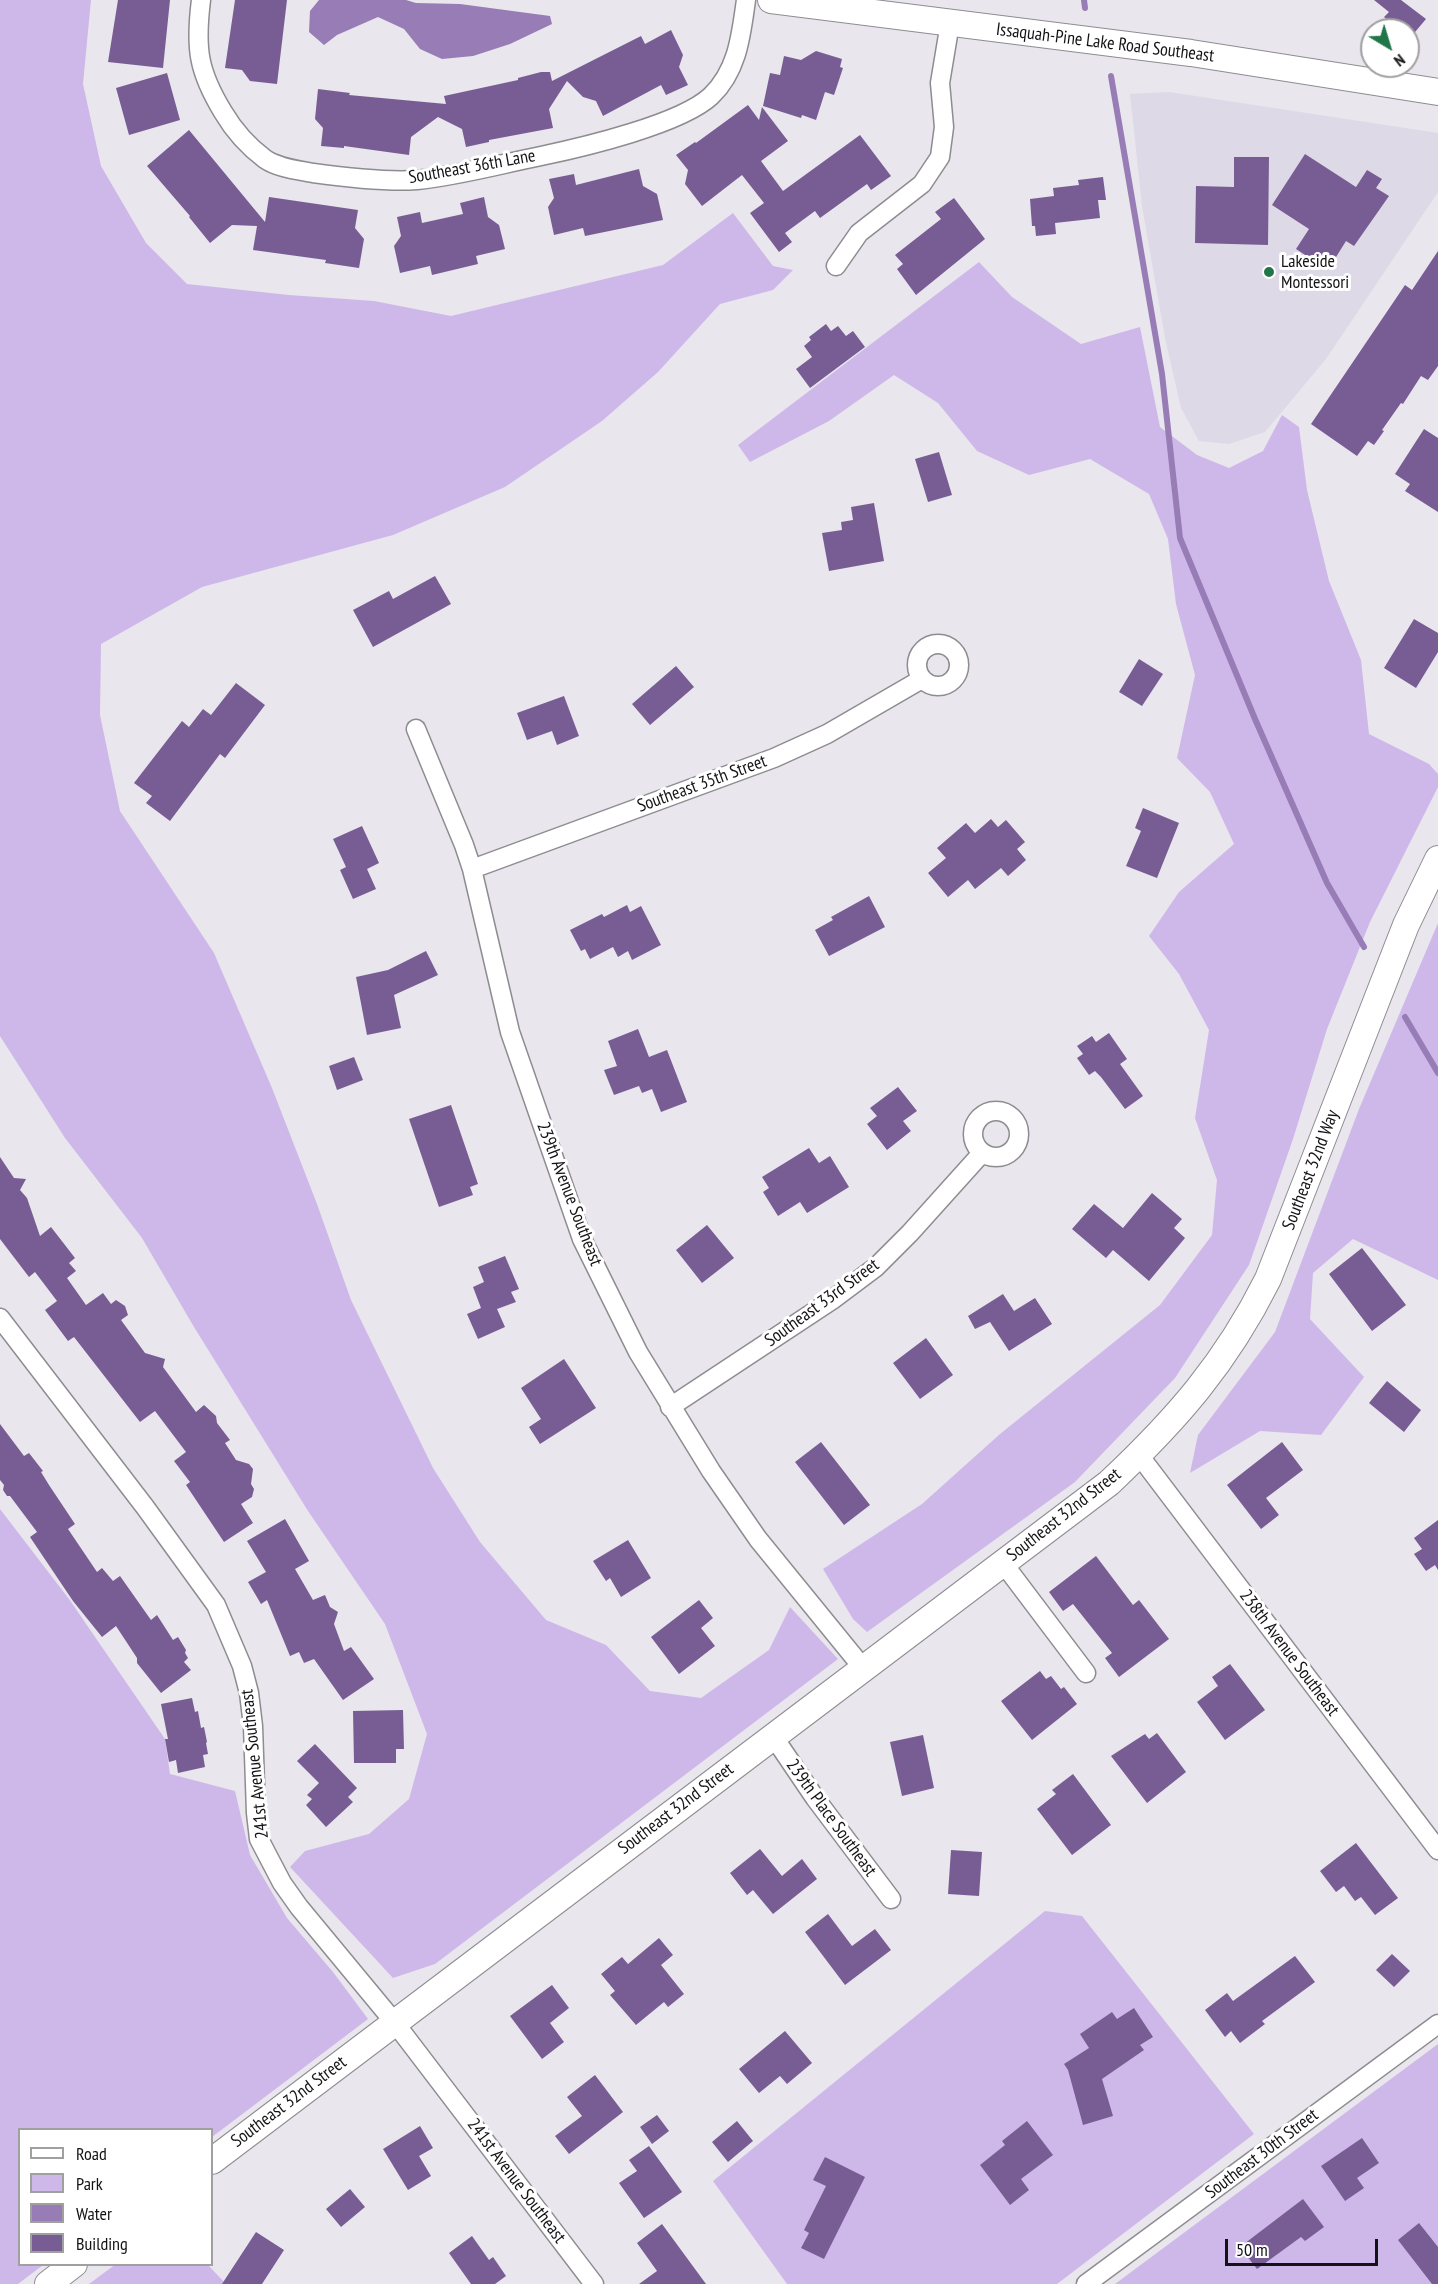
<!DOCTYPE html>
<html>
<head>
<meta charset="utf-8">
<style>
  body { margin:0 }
  #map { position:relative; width:1438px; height:2284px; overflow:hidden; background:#e9e6ed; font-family:"PT Sans Narrow",sans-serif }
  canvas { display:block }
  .legend { position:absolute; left:18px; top:2128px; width:195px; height:138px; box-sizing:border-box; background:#fff; border:2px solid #a1a0a1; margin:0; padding:8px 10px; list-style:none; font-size:18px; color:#131214 }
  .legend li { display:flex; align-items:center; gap:12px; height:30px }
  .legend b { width:30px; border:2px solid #a1a0a1 }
  .north { position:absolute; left:1360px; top:18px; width:60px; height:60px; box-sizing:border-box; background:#fff; border:2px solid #a1a0a1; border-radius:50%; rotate:142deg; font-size:16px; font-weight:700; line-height:24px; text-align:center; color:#131214 }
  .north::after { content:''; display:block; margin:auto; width:21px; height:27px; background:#217649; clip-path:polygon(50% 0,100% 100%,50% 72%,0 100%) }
  .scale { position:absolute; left:1225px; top:2239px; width:153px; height:27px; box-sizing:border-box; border:3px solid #131214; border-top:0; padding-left:8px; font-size:18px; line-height:21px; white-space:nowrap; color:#131214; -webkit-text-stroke:4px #fff; paint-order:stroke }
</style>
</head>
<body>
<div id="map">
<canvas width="1438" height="2284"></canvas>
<ul class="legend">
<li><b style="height:8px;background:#fff"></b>Road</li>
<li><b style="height:16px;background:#ceb8e9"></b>Park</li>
<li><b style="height:16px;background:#977cb6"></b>Water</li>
<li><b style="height:16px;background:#775d94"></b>Building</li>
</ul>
<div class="north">N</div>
<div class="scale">50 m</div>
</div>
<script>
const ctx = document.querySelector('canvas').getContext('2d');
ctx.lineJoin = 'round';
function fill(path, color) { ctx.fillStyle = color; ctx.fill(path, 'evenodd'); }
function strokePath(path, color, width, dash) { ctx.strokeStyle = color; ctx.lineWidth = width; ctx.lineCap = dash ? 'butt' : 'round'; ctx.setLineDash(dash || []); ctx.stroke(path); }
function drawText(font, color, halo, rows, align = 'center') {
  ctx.font = font + ' "PT Sans Narrow",sans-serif'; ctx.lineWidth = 6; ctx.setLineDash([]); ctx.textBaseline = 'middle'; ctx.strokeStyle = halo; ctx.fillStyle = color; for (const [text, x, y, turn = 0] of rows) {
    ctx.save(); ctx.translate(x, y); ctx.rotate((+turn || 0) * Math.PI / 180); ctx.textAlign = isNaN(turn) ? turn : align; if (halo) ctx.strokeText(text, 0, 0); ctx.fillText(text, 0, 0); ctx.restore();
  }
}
const built = new Path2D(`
  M 1169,92 L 1438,133 L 1438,192 L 1326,359 L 1265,432 L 1229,444 L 1199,441 L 1181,408 L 1165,338 L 1142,206 L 1130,94 Z`);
const green = new Path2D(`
  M 0,0 L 91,0 L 83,84 L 101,166 L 146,243 L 187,284 L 289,295 L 374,301 L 451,316 L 663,265 L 733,213 L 773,266 L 793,270 L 773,290 L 720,304 L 658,372 L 602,421 L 505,487 L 393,535 L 202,587 L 101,644 L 100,715 L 120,811 L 214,953 L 272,1088 L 317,1204 L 351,1300 L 433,1468 L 480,1542 L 546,1620 L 606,1645 L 650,1691 L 701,1698 L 769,1650 L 790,1607 L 838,1659 L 435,1964 L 393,1978 L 290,1867 L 305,1851 L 369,1834 L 409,1799 L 427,1734 L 385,1624 L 308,1511 L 194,1327 L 142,1238 L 65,1138 L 0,1036 Z
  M 979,262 L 1012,297 L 1081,344 L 1140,327 L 1160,427 L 1197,455 L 1229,468 L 1263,451 L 1282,415 L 1299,427 L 1307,490 L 1329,581 L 1361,660 L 1369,734 L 1429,764 L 1438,774 L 1438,787 L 1370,922 L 1327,1029 L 1293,1139 L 1249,1265 L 1175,1378 L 1075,1482 L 867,1632 L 853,1619 L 823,1569 L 922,1504 L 1000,1434 L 1160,1305 L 1212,1235 L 1217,1180 L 1195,1118 L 1209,1030 L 1179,974 L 1149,936 L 1179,892 L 1234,844 L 1210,792 L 1177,758 L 1195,675 L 1176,604 L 1168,539 L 1149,494 L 1090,459 L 1029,475 L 977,451 L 938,403 L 894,375 L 829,421 L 750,462 L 738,445 Z
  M 1438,923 L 1438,1280 L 1353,1239 L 1313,1273 L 1310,1319 L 1364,1377 L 1321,1435 L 1260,1431 L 1190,1473 L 1198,1435 L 1275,1332 L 1359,1109 Z
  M 0,1509 L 69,1599 L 165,1739 L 170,1774 L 235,1791 L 250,1855 L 287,1918 L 333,1972 L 368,2019 L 212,2137 L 212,2130 L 20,2130 L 20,2264 L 43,2265 L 18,2284 L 0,2284 Z
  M 1045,1911 L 1082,1916 L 1254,2134 L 1057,2284 L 787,2284 L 713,2181 Z
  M 1438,2044 L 1438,2284 L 1115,2284 Z
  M 116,2264 L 208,2265 L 226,2284 L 89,2284 Z`);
const water = new Path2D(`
  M 319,0 L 406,0 L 416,3 L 460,4 L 550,16 L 552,24 L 510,44 L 473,56 L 442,59 L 420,49 L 404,29 L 378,17 L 337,35 L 324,45 L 309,32 L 310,11 Z`);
const stream = new Path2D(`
  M 1084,0 L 1085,8
  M 1111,76 L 1162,374 L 1180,538 L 1255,719 L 1327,883 L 1364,947
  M 1405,1017 L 1438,1073`);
const building = new Path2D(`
  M 118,0 L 170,0 L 163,68 L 108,62 Z
  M 235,0 L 287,0 L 277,84 L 250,81 L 242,70 L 225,68 Z
  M 1374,0 L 1401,0 L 1426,19 L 1410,38 L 1408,36 L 1408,30 L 1400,30 L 1384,17 L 1389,12 Z
  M 671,30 L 683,55 L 679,67 L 688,85 L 666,95 L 661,85 L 603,116 L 596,101 L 583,97 L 567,81 L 549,109 L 553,128 L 489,140 L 489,142 L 466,147 L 462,129 L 438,117 L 411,137 L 409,155 L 344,146 L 344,148 L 321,146 L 323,128 L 315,119 L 318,89 L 350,93 L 349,95 L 446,104 L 444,96 L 518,80 L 518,78 L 541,72 L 550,72 L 552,81 L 641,36 L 645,44 Z
  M 816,51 L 842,59 L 840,67 L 843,68 L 834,95 L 825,92 L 816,120 L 802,115 L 801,118 L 763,106 L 770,73 L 780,75 L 784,56 L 801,60 Z
  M 167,73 L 180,120 L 129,135 L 116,88 Z
  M 748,105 L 759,120 L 762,107 L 788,141 L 761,161 L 783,191 L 860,135 L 891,176 L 871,190 L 867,184 L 820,218 L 815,211 L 785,233 L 792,242 L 779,252 L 750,213 L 764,203 L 742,175 L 702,206 L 685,184 L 688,170 L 676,155 L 695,142 L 696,143 Z
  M 189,130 L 265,222 L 269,197 L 358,210 L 355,228 L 364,239 L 359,268 L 325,263 L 326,260 L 253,250 L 257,226 L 232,225 L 210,243 L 189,217 L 190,216 L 147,166 Z
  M 1305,154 L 1356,187 L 1367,170 L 1382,179 L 1376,188 L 1389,196 L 1354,246 L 1346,241 L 1328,270 L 1296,249 L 1309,229 L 1272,205 Z
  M 1234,157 L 1269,157 L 1268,245 L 1195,243 L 1196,186 L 1234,187 Z
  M 639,169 L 643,186 L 657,194 L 663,220 L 585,236 L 583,228 L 554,235 L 548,207 L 554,198 L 549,179 L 574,174 L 576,185 Z
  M 1103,177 L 1106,200 L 1098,200 L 1100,218 L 1055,223 L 1056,234 L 1036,236 L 1035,226 L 1032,226 L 1030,199 L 1054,196 L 1053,188 L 1079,185 L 1078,180 Z
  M 484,197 L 488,217 L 499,225 L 505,249 L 476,256 L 478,264 L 432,275 L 430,266 L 400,273 L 394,246 L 401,236 L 397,217 L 420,212 L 422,223 L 463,214 L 460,203 Z
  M 954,198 L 985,239 L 916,295 L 897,269 L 903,264 L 895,255 L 941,219 L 935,212 Z
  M 1438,251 L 1438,366 L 1428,380 L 1421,376 L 1403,404 L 1401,403 L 1382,430 L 1384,431 L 1374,445 L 1368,441 L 1357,456 L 1311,424 L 1405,285 L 1412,290 Z
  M 826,324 L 831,331 L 838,326 L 846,336 L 853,331 L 865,347 L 810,388 L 796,369 L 812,357 L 804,346 L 811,340 L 809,337 Z
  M 1424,429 L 1438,438 L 1438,512 L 1405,491 L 1410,484 L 1395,474 Z
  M 939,452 L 952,495 L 928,502 L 915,459 Z
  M 874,503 L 884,561 L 829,571 L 822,533 L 842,530 L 841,522 L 853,520 L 851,507 Z
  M 435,576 L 451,604 L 373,647 L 353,610 L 389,591 L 393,599 Z
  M 1414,619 L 1438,633 L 1438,652 L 1416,688 L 1384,668 Z
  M 1139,659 L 1163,674 L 1142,706 L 1119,692 Z
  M 676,666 L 694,687 L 650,725 L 632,704 Z
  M 236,683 L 265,705 L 225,758 L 220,754 L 170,821 L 146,803 L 152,796 L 134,783 L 182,721 L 189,727 L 203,709 L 211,715 Z
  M 564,696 L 579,736 L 557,745 L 552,731 L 527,740 L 517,713 Z
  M 1143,808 L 1179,823 L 1157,878 L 1126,866 L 1141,831 L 1135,828 Z
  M 991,819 L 998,827 L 1006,820 L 1025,842 L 1017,849 L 1026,860 L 1008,876 L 1001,868 L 975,889 L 968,880 L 948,897 L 928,873 L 946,858 L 937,848 L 966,823 L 975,833 Z
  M 362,826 L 379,863 L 367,869 L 376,889 L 353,899 L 340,870 L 346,867 L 333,839 Z
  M 869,896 L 885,927 L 829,956 L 815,930 L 833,920 L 831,917 Z
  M 627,905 L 630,912 L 641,906 L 661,945 L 632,960 L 628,951 L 618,957 L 613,947 L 590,959 L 585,949 L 581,951 L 570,930 L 602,914 L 604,917 Z
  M 426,951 L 438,975 L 394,995 L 401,1028 L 367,1035 L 356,977 L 388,970 Z
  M 638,1029 L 649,1057 L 667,1050 L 687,1102 L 661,1112 L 652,1089 L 642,1093 L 639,1086 L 614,1095 L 604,1070 L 617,1066 L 608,1041 Z
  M 1109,1033 L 1127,1059 L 1120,1064 L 1143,1096 L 1125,1109 L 1101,1077 L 1095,1071 L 1089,1075 L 1077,1058 L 1083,1054 L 1077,1046 L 1092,1036 L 1096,1042 Z
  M 354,1057 L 363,1080 L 337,1090 L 329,1066 Z
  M 898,1087 L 917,1111 L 903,1121 L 911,1131 L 887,1150 L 867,1124 L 877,1116 L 870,1108 Z
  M 451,1105 L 478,1184 L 470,1187 L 473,1195 L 439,1207 L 409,1119 Z
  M 809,1148 L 819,1163 L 830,1156 L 849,1187 L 807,1213 L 800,1202 L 778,1216 L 763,1192 L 769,1188 L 762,1177 Z
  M 0,1157 L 14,1178 L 26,1179 L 20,1190 L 27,1198 L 40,1236 L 51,1227 L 75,1258 L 69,1263 L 76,1271 L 67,1278 L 86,1305 L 103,1293 L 111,1304 L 116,1300 L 125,1306 L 128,1315 L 121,1320 L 145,1353 L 165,1359 L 163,1367 L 196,1412 L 204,1405 L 216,1416 L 217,1423 L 230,1440 L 225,1443 L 236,1460 L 249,1464 L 253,1469 L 251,1484 L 254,1489 L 252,1497 L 241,1504 L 253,1523 L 224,1542 L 186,1485 L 190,1482 L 174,1461 L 186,1452 L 155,1411 L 140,1422 L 74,1337 L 68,1341 L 45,1310 L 57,1301 L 35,1272 L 29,1277 L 0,1239 Z
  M 1152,1193 L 1182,1219 L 1174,1228 L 1185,1238 L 1149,1281 L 1113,1250 L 1106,1258 L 1072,1229 L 1094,1204 L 1123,1228 Z
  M 707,1225 L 734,1258 L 702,1283 L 676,1250 Z
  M 1362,1248 L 1406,1305 L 1372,1331 L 1329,1274 Z
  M 505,1256 L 519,1289 L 511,1292 L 516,1302 L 497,1309 L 505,1327 L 478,1339 L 467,1314 L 481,1308 L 473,1287 L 484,1282 L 478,1267 Z
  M 1003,1294 L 1014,1311 L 1035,1298 L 1052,1324 L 1009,1351 L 990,1322 L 975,1329 L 968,1316 Z
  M 926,1338 L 953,1375 L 920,1399 L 893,1363 Z
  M 564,1359 L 596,1408 L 540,1444 L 529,1427 L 541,1419 L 521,1388 Z
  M 1387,1381 L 1421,1410 L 1404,1432 L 1369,1403 Z
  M 0,1424 L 24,1456 L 29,1453 L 43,1471 L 41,1472 L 49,1485 L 75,1524 L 68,1529 L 97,1572 L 102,1568 L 113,1581 L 120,1576 L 151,1620 L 157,1615 L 173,1640 L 178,1637 L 186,1650 L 185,1653 L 188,1658 L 184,1662 L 191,1670 L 161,1693 L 137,1663 L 137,1658 L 116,1626 L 102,1637 L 73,1601 L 30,1537 L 37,1532 L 10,1496 L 7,1496 L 3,1490 L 4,1485 L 0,1480 Z
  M 821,1442 L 870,1505 L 844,1525 L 795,1462 Z
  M 1282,1442 L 1303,1470 L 1266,1498 L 1279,1515 L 1261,1529 L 1227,1485 Z
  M 285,1519 L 309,1561 L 295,1569 L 313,1600 L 325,1595 L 330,1607 L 338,1612 L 334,1624 L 344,1651 L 351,1647 L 374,1679 L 343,1700 L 314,1659 L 304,1663 L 299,1652 L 290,1656 L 267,1600 L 261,1604 L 248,1582 L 266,1572 L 247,1541 Z
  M 1438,1520 L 1438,1570 L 1435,1565 L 1426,1571 L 1414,1554 L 1422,1549 L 1414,1538 Z
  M 628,1540 L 651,1578 L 621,1597 L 610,1578 L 606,1581 L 593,1561 Z
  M 1096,1556 L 1133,1605 L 1139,1600 L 1169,1639 L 1119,1677 L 1105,1658 L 1112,1653 L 1073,1604 L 1063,1611 L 1049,1592 Z
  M 699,1600 L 713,1618 L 701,1628 L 715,1646 L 679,1674 L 651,1637 Z
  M 1230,1664 L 1265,1710 L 1225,1740 L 1197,1702 L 1218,1686 L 1212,1677 Z
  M 1040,1671 L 1046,1679 L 1051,1676 L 1061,1689 L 1064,1687 L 1077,1704 L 1032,1740 L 1001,1701 Z
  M 192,1698 L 195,1712 L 198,1711 L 201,1728 L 204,1727 L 207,1742 L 206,1743 L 208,1754 L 203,1755 L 205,1767 L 178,1773 L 176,1760 L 169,1762 L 165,1739 L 168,1739 L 161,1704 Z
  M 403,1710 L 404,1749 L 396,1749 L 396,1763 L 354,1763 L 353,1711 Z
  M 1157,1733 L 1186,1772 L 1147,1803 L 1111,1756 L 1145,1734 L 1149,1739 Z
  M 923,1735 L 934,1788 L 902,1796 L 890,1742 Z
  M 315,1744 L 357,1788 L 348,1797 L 353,1802 L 326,1827 L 306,1805 L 312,1799 L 307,1795 L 319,1783 L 297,1761 Z
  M 1073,1774 L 1111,1825 L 1072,1855 L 1037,1809 L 1056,1794 L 1052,1790 Z
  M 1356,1843 L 1398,1898 L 1375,1915 L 1361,1897 L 1355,1901 L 1344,1886 L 1336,1892 L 1320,1871 Z
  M 760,1849 L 782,1876 L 802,1859 L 817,1879 L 773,1914 L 753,1890 L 747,1895 L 730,1873 Z
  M 951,1850 L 982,1852 L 979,1896 L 948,1894 Z
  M 828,1914 L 852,1946 L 875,1929 L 891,1950 L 845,1985 L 805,1932 Z
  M 659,1938 L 673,1955 L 661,1965 L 684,1994 L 668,2007 L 664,2002 L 636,2025 L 610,1995 L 615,1991 L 601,1974 L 622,1957 L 628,1964 Z
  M 1392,1954 L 1410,1971 L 1394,1987 L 1376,1970 Z
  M 1295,1956 L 1315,1982 L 1262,2021 L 1265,2024 L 1240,2043 L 1231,2031 L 1225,2037 L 1205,2010 L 1227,1993 L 1233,2001 Z
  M 552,1985 L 569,2008 L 550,2023 L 564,2042 L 542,2059 L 510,2016 Z
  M 1134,2008 L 1153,2037 L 1140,2045 L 1144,2050 L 1102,2079 L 1113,2116 L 1083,2125 L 1068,2070 L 1064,2064 L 1089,2048 L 1080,2034 L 1112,2012 L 1117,2019 Z
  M 785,2031 L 812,2063 L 787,2084 L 780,2076 L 759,2093 L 739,2069 Z
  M 595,2075 L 623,2112 L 569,2154 L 555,2136 L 582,2116 L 567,2097 Z
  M 657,2115 L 669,2131 L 652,2144 L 640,2127 Z
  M 737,2121 L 753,2141 L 728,2162 L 712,2142 Z
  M 1027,2121 L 1053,2155 L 1021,2179 L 1029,2190 L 1010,2205 L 980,2165 L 1005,2145 L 1002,2141 Z
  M 420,2126 L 433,2148 L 419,2156 L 431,2176 L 408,2190 L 383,2149 Z
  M 1362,2138 L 1379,2163 L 1357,2178 L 1364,2188 L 1345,2201 L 1321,2166 Z
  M 649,2146 L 682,2192 L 644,2218 L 619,2183 L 637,2171 L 629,2160 Z
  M 825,2157 L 865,2177 L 824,2259 L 801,2248 L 809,2233 L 804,2230 L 826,2186 L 813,2180 Z
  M 350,2189 L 365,2207 L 341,2227 L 326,2209 Z
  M 1303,2199 L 1324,2227 L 1305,2241 L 1301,2237 L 1257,2269 L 1240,2247 Z
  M 1419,2223 L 1438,2247 L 1438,2284 L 1432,2284 L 1398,2240 Z
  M 662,2224 L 706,2284 L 639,2284 L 657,2271 L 637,2243 Z
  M 256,2232 L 284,2250 L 262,2284 L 222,2284 Z
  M 472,2236 L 489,2260 L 493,2257 L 506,2276 L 495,2284 L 471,2284 L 449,2253 Z`);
const street = new Path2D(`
  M 201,0 C 195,48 198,71 223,112 C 233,129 249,147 265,159 C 278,168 298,170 313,173 C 342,177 387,182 417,180 C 458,176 501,164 541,156 C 584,147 681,124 711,96 C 738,70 741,35 746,0
  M 836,266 L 859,233 L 922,184 L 940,157 L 944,127 L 940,83 L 950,23
  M917 665a21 21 0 1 1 42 0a21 21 0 1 1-42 0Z
  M 416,729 L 464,845 L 472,869 L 510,1032 L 582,1239 L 638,1352 L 711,1471 L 758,1539 L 863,1668
  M 472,869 L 774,758 L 827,734 L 922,679
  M973 1134a23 23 0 1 1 46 0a23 23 0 1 1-46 0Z
  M 0,1318 L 145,1507 L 216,1605 L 242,1666 L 249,1693 L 253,1726 L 256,1813 L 259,1839 L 282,1883 L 299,1907 L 395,2023 L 594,2284
  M 670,1407 L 832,1300 L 876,1267 L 910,1233 L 982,1153
  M 1139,1455 L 1438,1850
  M 1003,1563 L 1086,1673
  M 773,1736 L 815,1798 L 891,1899
  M 1086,2284 L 1438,2024`);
const secondary = new Path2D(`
  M 771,0 L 1191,53 L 1438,92
  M 212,2161 L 1109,1483 C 1177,1419 1226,1363 1268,1279 L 1406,925 L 1438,859
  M 48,2284 L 74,2264`);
const markers = [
  [1269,272,6,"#217649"]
];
const streetNames = [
  ["Issaquah-Pine Lake Road Southeast",1105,43,7],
  ["Southeast 36th Lane",472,167,-10],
  ["Southeast 35th Street",702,784,-20],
  ["Southeast 32nd Way",1311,1170,-69],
  ["239th Avenue Southeast",569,1194,69],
  ["Southeast 33rd Street",822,1303,-36],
  ["Southeast 32nd Street",1064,1515,-38],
  ["238th Avenue Southeast",1289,1653,53],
  ["241st Avenue Southeast",255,1764,-96],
  ["Southeast 32nd Street",676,1809,-37],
  ["239th Place Southeast",831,1818,54],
  ["Southeast 32nd Street",289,2102,-37],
  ["Southeast 30th Street",1262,2154,-37],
  ["241st Avenue Southeast",516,2181,53]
];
const poiNames = [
  ["Lakeside",1281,262],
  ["Montessori",1281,283]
];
fill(built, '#ded9e6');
fill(green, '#ceb8e9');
fill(water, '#977cb6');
strokePath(stream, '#977cb6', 6);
fill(building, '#775d94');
strokePath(street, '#8e8c91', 21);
strokePath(secondary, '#8e8c91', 28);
strokePath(street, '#fff', 18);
strokePath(secondary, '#fff', 26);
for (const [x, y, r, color] of markers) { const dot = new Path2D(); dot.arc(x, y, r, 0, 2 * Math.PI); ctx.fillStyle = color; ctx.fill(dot); strokePath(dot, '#fff', 2); }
drawText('18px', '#131214', '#fff', streetNames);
drawText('18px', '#131214', '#fff', poiNames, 'left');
</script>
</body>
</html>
